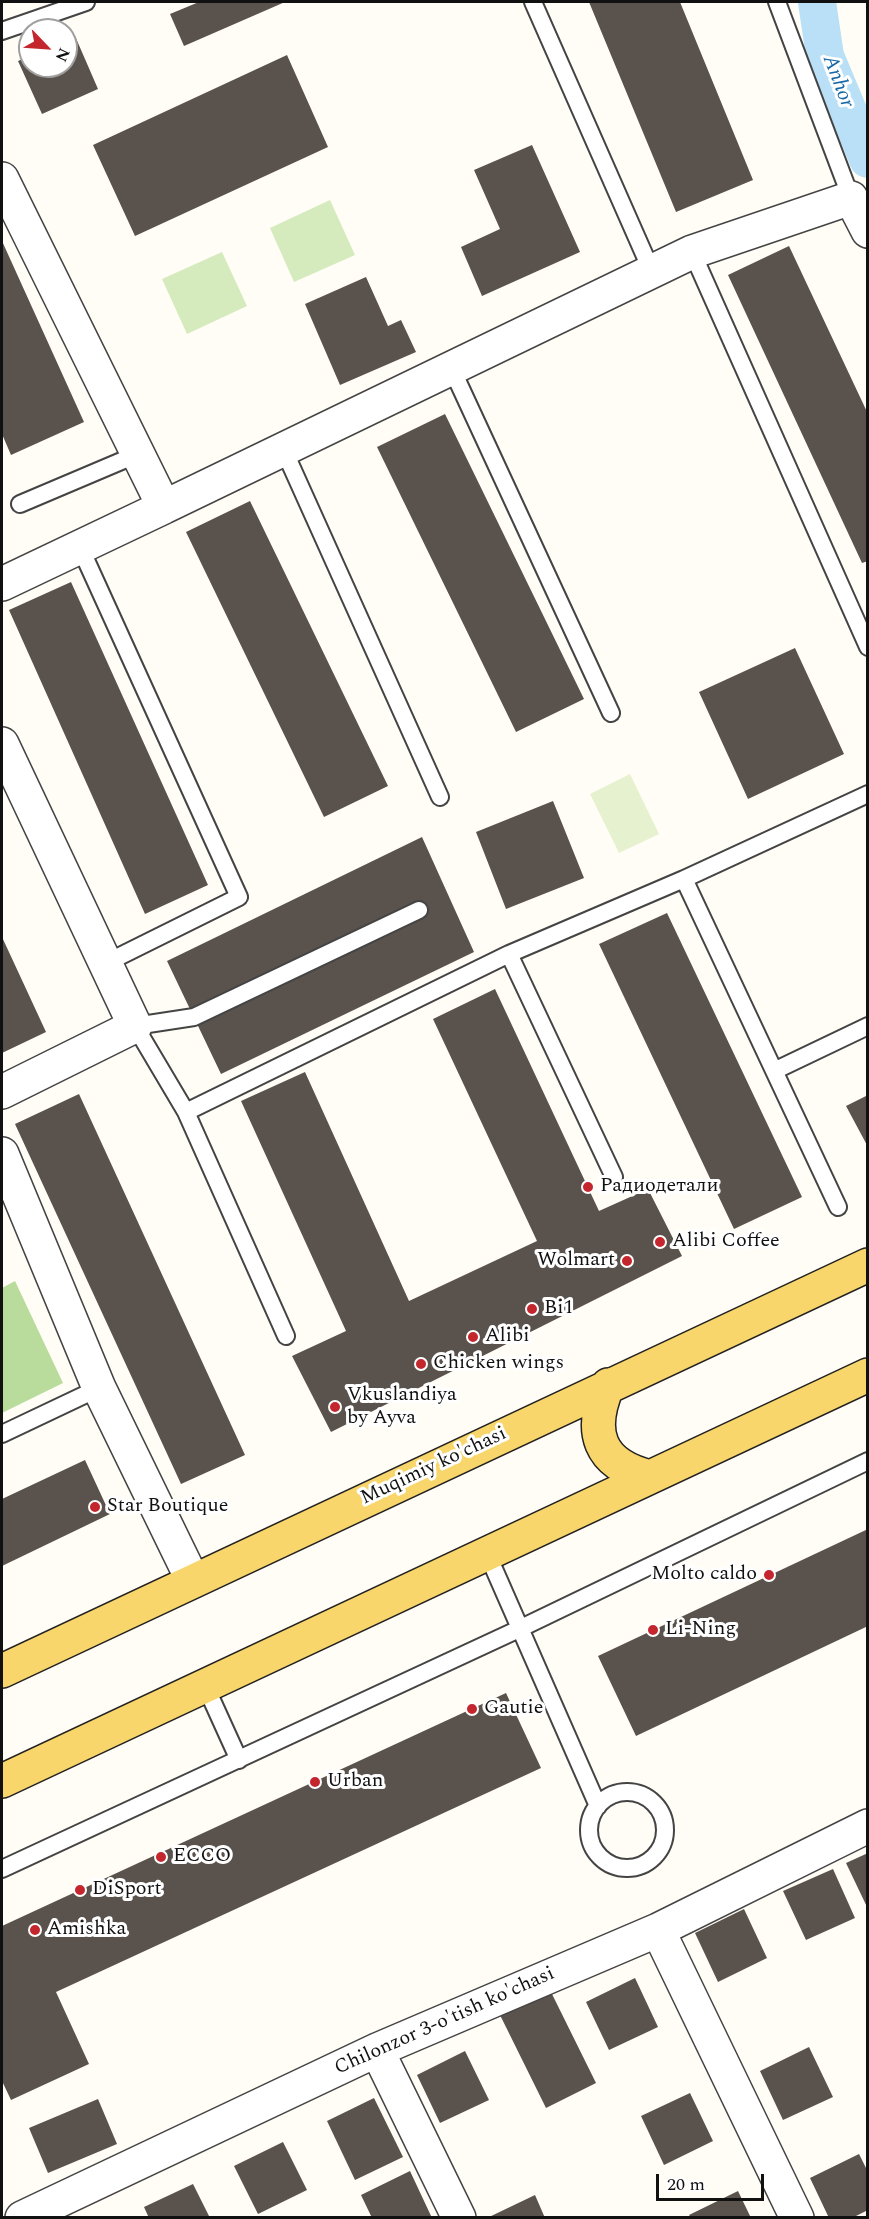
<!DOCTYPE html>
<html>
<head>
<meta charset="utf-8">
<style>
  body { margin:0 }
  #map { position:relative; width:869px; height:2219px; overflow:hidden; background:#fffdf5; font-family:Spectral,serif }
  canvas { display:block }
  .frame { position:absolute; inset:0; border:3px solid #111; pointer-events:none }
  .north { position:absolute; left:18px; top:18px; width:60px; height:60px; box-sizing:border-box; background:#fff; border:2px solid #a0a0a0; border-radius:50%; rotate:115deg; font-size:16px; font-weight:700; line-height:24px; text-align:center; color:#111 }
  .north::after { content:''; display:block; margin:auto; width:21px; height:27px; background:#c4262e; clip-path:polygon(50% 0,100% 100%,50% 72%,0 100%) }
  .scale { position:absolute; left:656px; top:2174px; width:108px; height:27px; box-sizing:border-box; border:3px solid #111; border-top:0; padding-left:8px; font-size:18px; line-height:21px; white-space:nowrap; color:#111; -webkit-text-stroke:4px #fff; paint-order:stroke }
</style>
</head>
<body>
<div id="map">
<canvas width="869" height="2219"></canvas>
<div class="frame"></div>
<div class="north">N</div>
<div class="scale">20 m</div>
</div>
<script>
const ctx = document.querySelector('canvas').getContext('2d');
ctx.lineJoin = 'round';
function fill(path, color) { ctx.fillStyle = color; ctx.fill(path, 'evenodd'); }
function strokePath(path, color, width, dash) { ctx.strokeStyle = color; ctx.lineWidth = width; ctx.lineCap = dash ? 'butt' : 'round'; ctx.setLineDash(dash || []); ctx.stroke(path); }
function drawText(font, color, halo, rows, align = 'center') {
  ctx.font = font + ' Spectral,serif'; ctx.lineWidth = 6; ctx.setLineDash([]); ctx.textBaseline = 'middle'; ctx.strokeStyle = halo; ctx.fillStyle = color; for (const [text, x, y, turn = 0] of rows) {
    ctx.save(); ctx.translate(x, y); ctx.rotate((+turn || 0) * Math.PI / 180); ctx.textAlign = isNaN(turn) ? turn : align; if (halo) ctx.strokeText(text, 0, 0); ctx.fillText(text, 0, 0); ctx.restore();
  }
}
const green = new Path2D(`
  M 330,200 L 355,255 L 294,282 L 270,228 Z
  M 222,252 L 247,306 L 187,334 L 162,279 Z`);
const forest = new Path2D(`
  M 15,1281 L 63,1383 L 2,1413 L 2,1288 Z`);
const pitch = new Path2D(`
  M 630,774 L 659,834 L 619,853 L 590,794 Z`);
const canal = new Path2D(`
  M 817,2 L 825,56 L 868,159`);
const building = new Path2D(`
  M 199,2 L 285,2 L 184,46 L 170,14 Z
  M 589,2 L 680,2 L 753,180 L 676,212 Z
  M 75,36 L 98,89 L 42,114 L 18,61 L 30,56 L 30,66 L 66,66 L 66,40 Z
  M 287,55 L 328,147 L 135,236 L 93,145 Z
  M 532,145 L 580,252 L 482,296 L 461,247 L 500,229 L 474,170 Z
  M 2,241 L 84,422 L 11,455 L 2,434 Z
  M 789,246 L 868,414 L 868,561 L 862,563 L 728,275 Z
  M 366,277 L 388,326 L 401,320 L 416,352 L 340,385 L 305,304 Z
  M 445,414 L 584,699 L 516,732 L 377,447 Z
  M 250,501 L 388,786 L 324,817 L 186,532 Z
  M 71,582 L 208,885 L 145,914 L 9,610 Z
  M 795,648 L 844,754 L 748,799 L 699,692 Z
  M 553,801 L 584,878 L 506,909 L 476,832 Z
  M 422,837 L 474,952 L 221,1074 L 167,961 Z
  M 667,913 L 802,1197 L 734,1229 L 599,944 Z
  M 2,937 L 46,1032 L 2,1053 Z
  M 495,989 L 599,1211 L 648,1189 L 682,1256 L 331,1432 L 292,1356 L 346,1331 L 241,1101 L 305,1072 L 409,1301 L 537,1241 L 433,1019 Z
  M 79,1094 L 245,1455 L 181,1484 L 15,1124 Z
  M 868,1095 L 868,1147 L 846,1106 Z
  M 85,1460 L 110,1514 L 2,1566 L 2,1499 Z
  M 868,1529 L 868,1626 L 636,1736 L 598,1656 Z
  M 506,1693 L 541,1768 L 56,1992 L 89,2064 L 11,2100 L 2,2081 L 2,1926 Z
  M 868,1853 L 868,1909 L 846,1863 Z
  M 833,1869 L 855,1918 L 806,1940 L 783,1891 Z
  M 744,1909 L 767,1958 L 718,1982 L 695,1933 Z
  M 635,1978 L 658,2027 L 609,2050 L 586,2002 Z
  M 550,1990 L 596,2083 L 546,2108 L 500,2015 Z
  M 809,2047 L 833,2097 L 783,2120 L 760,2071 Z
  M 465,2051 L 489,2100 L 440,2123 L 417,2075 Z
  M 690,2093 L 713,2141 L 664,2165 L 641,2116 Z
  M 374,2098 L 403,2157 L 355,2180 L 327,2121 Z
  M 98,2099 L 117,2144 L 48,2173 L 29,2128 Z
  M 283,2142 L 307,2190 L 258,2214 L 234,2166 Z
  M 859,2154 L 868,2172 L 868,2210 L 852,2218 L 829,2218 L 810,2178 Z
  M 410,2171 L 432,2218 L 372,2218 L 361,2195 Z
  M 193,2184 L 210,2218 L 149,2218 L 144,2207 Z
  M 738,2191 L 751,2218 L 691,2218 L 689,2215 Z
  M 535,2195 L 545,2218 L 487,2218 Z`);
const lane = new Path2D(`
  M 533,2 L 652,272
  M 777,2 L 851,198
  M 2,31 L 86,2
  M 692,252 L 868,647
  M 451,367 L 611,713
  M 283,448 L 440,797
  M 20,504 L 138,454
  M 80,547 L 239,897 L 106,963
  M 684,879 L 838,1207
  M 419,910 L 194,1017 L 135,1026 L 186,1112 L 509,954 L 684,879 L 868,794
  M 509,954 L 614,1177
  M 776,1070 L 868,1026
  M 186,1112 L 286,1336
  M 2,1434 L 99,1388
  M 487,1553 L 598,1806
  M 205,1685 L 239,1760
  M589 1830a38 38 0 1 1 76 0a38 38 0 1 1-76 0Z
  M 2,1869 L 519,1629 L 868,1461`);
const street = new Path2D(`
  M 2,179 L 164,507 L 2,584
  M 164,507 L 692,252 L 851,198 L 868,231
  M 2,744 L 135,1026 L 2,1092
  M 2,1154 L 99,1388 L 193,1581
  M 658,1930 L 797,2218
  M 377,2050 L 459,2218
  M 22,2218 L 377,2050 L 658,1930 L 868,1826`);
const primary = new Path2D(`
  M 608,1385 C 588,1432 598,1464 650,1477
  M 2,1671 L 868,1265
  M 2,1781 L 868,1375`);
const markers = [
  [588,1187,6,"#c4262e"],
  [660,1242,6,"#c4262e"],
  [627,1261,6,"#c4262e"],
  [532,1309,6,"#c4262e"],
  [473,1337,6,"#c4262e"],
  [421,1364,6,"#c4262e"],
  [335,1407,6,"#c4262e"],
  [95,1507,6,"#c4262e"],
  [769,1575,6,"#c4262e"],
  [653,1630,6,"#c4262e"],
  [472,1709,6,"#c4262e"],
  [315,1782,6,"#c4262e"],
  [161,1857,6,"#c4262e"],
  [80,1890,6,"#c4262e"],
  [35,1930,6,"#c4262e"]
];
const poiNames = [
  ["Радиодетали",600,1187],
  ["Alibi Coffee",672,1242],
  ["Wolmart",615,1261,"right"],
  ["Bi1",544,1309],
  ["Alibi",485,1337],
  ["Chicken wings",433,1364],
  ["Vkuslandiya",347,1396],
  ["by Ayva",347,1419],
  ["Star Boutique",107,1507],
  ["Molto caldo",757,1575,"right"],
  ["Li-Ning",665,1630],
  ["Gautie",484,1709],
  ["Urban",327,1782],
  ["ECCO",173,1857],
  ["DiSport",92,1890],
  ["Amishka",47,1930]
];
const streetNames = [
  ["Muqimiy ko'chasi",434,1467,-25],
  ["Chilonzor 3-o'tish ko'chasi",445,2022,-24]
];
const waterNames = [
  ["Anhor",837,82,69]
];
fill(green, '#d5ebbd');
fill(forest, '#b9dc9c');
fill(pitch, '#e6f2cf');
strokePath(canal, '#b9e0f7', 38);
fill(building, '#5a524d');
strokePath(lane, '#444', 20);
strokePath(street, '#444', 36);
strokePath(primary, '#222', 36);
strokePath(lane, '#fff', 16);
strokePath(street, '#fff', 33);
strokePath(primary, '#f9d66b', 33);
for (const [x, y, r, color] of markers) { const dot = new Path2D(); dot.arc(x, y, r, 0, 2 * Math.PI); ctx.fillStyle = color; ctx.fill(dot); strokePath(dot, '#fff', 2); }
drawText('20px', '#111', '#fff', poiNames, 'left');
drawText('20px', '#111', '#fff', streetNames);
drawText('italic 21px', '#1768a6', '#fff', waterNames);
</script>
</body>
</html>
